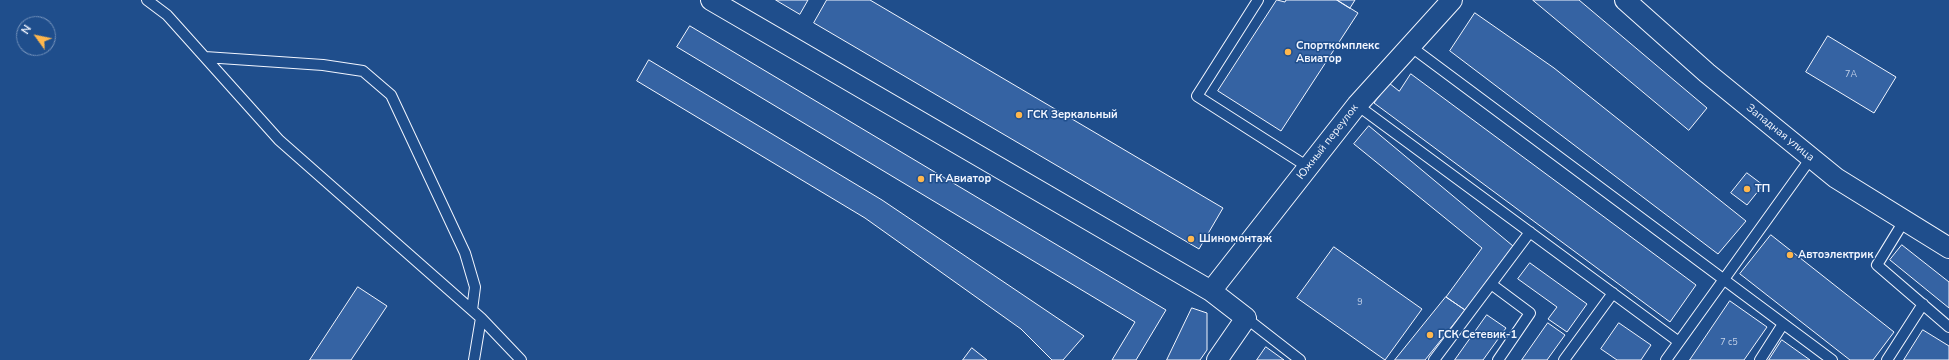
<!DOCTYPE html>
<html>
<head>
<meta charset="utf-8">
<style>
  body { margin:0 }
  #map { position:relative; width:1949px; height:360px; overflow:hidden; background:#1f4e8c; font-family:"Nunito Sans",sans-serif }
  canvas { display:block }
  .north { position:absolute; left:16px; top:16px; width:40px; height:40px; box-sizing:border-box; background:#1f4e8c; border:1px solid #7391ba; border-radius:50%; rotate:303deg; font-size:11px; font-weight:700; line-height:16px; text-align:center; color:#f2f6ff }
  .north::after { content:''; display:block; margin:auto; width:14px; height:18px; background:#ffb74d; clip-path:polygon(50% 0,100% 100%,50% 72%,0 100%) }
</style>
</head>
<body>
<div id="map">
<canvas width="1949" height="360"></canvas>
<div class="north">N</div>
</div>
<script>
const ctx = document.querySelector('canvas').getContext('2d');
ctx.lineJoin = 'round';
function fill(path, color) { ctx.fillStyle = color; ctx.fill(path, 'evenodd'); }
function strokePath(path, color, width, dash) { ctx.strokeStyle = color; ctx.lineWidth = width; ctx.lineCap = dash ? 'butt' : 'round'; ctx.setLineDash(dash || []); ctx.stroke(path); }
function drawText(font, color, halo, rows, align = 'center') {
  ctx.font = font + ' "Nunito Sans",sans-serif'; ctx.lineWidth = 3; ctx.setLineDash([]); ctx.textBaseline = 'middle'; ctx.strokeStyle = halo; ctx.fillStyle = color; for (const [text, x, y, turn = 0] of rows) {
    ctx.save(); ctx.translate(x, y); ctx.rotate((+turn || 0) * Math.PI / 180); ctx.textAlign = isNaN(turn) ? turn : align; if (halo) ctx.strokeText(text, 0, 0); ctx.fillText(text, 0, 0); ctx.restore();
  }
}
const building = new Path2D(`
  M 776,0 L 808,0 L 800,14 Z
  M 827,0 L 870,0 L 1223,208 L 1199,249 L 814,23 Z
  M 1277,0 L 1285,2 L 1286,0 L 1337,0 L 1358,13 L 1281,131 L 1218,91 Z
  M 1337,0 L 1355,0 L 1350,8 Z
  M 1533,0 L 1579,0 L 1707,108 L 1689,130 Z
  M 1475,13 L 1554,68 L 1746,221 L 1718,254 L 1450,51 Z
  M 690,26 L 1166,310 L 1136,360 L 1112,360 L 1135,322 L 677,47 Z
  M 1828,36 L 1896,77 L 1874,113 L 1806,72 Z
  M 649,60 L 882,200 L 1084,336 L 1063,360 L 1052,360 L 1021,329 L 865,218 L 637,81 Z
  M 1411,74 L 1696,285 L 1670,322 L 1374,103 L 1389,83 L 1399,91 Z
  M 1369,126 L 1513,246 L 1465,310 L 1446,297 L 1482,248 L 1354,144 Z
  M 1747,173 L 1763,185 L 1747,205 L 1731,193 Z
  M 1771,235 L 1894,332 L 1873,360 L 1850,360 L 1740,274 Z
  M 1902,245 L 1949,282 L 1949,308 L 1890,260 Z
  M 1334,247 L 1422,309 L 1385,360 L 1297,298 Z
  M 1530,263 L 1587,304 L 1567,332 L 1548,319 L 1557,307 L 1518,279 Z
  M 358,287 L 387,306 L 351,360 L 310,360 Z
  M 1446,297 L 1465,310 L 1425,360 L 1395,360 Z
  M 1730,301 L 1767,327 L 1744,360 L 1690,360 Z
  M 1192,308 L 1207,313 L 1207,350 L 1200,360 L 1167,360 Z
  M 1487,315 L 1506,328 L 1483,360 L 1455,360 Z
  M 1548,323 L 1565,335 L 1547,360 L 1522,360 Z
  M 1619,323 L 1651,345 L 1641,360 L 1617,360 L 1601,349 Z
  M 1923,330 L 1949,346 L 1949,360 L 1904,360 Z
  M 1782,340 L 1810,360 L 1769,360 Z
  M 1266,347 L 1284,360 L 1257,360 Z
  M 972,348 L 987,360 L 963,360 Z`);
const lane = new Path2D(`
  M 147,0 L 167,15 L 279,140 L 481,318 L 521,360
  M 1258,0 L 1197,96 L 1308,167
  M 1410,46 L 1832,360
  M 205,57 L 323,65 L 363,71 L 391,95 L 465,253 L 475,287 L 472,310
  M 1357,105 L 1679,342
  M 1904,221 L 1877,265 L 1949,327
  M 1491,284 L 1530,313 L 1498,360
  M 1246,318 L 1300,360
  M 474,360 L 481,318
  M 1434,360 L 1530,232
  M 1564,360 L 1613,293
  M 1666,360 L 1811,158
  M 1760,360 L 1783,324
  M 1887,360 L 1923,304`);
const street = new Path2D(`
  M 711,0 L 1211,291 L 1246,318 L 1217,360
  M 1625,0 L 1707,73 L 1836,178 L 1949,248
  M 1211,291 L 1357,105 L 1452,0`);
const markers = [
  [1288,52,4,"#ffb74d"],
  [1019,115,4,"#ffb74d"],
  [921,179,4,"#ffb74d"],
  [1747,189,4,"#ffb74d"],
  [1191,239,4,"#ffb74d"],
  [1790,255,4,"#ffb74d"],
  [1430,335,4,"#ffb74d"]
];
const numberNames = [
  ["7А",1851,75],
  ["9",1360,303],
  ["7 с5",1729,343]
];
const poiNames = [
  ["Спорткомплекс",1296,46],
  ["Авиатор",1296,59],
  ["ГСК Зеркальный",1027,115],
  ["ГК Авиатор",929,179],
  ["ТП",1755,189],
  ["Шиномонтаж",1199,239],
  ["Автоэлектрик",1798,255],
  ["ГСК Сетевик-1",1438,335]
];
const streetNames = [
  ["Западная улица",1780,133,39],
  ["Южный переулок",1328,142,-52]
];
fill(building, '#3563a3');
strokePath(building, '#f2f6ff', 1);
strokePath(lane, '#f2f6ff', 12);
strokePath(street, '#f2f6ff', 22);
strokePath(lane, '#1f4e8c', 10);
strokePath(street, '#1f4e8c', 20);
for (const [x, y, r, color] of markers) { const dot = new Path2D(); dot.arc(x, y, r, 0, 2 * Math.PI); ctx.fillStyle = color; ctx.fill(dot); strokePath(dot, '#1f4e8c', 1.5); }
drawText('9px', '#c3d1e8', null, numberNames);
drawText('bold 11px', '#f2f6ff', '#1f4e8c', poiNames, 'left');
drawText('11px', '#f2f6ff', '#1f4e8c', streetNames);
</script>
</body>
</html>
